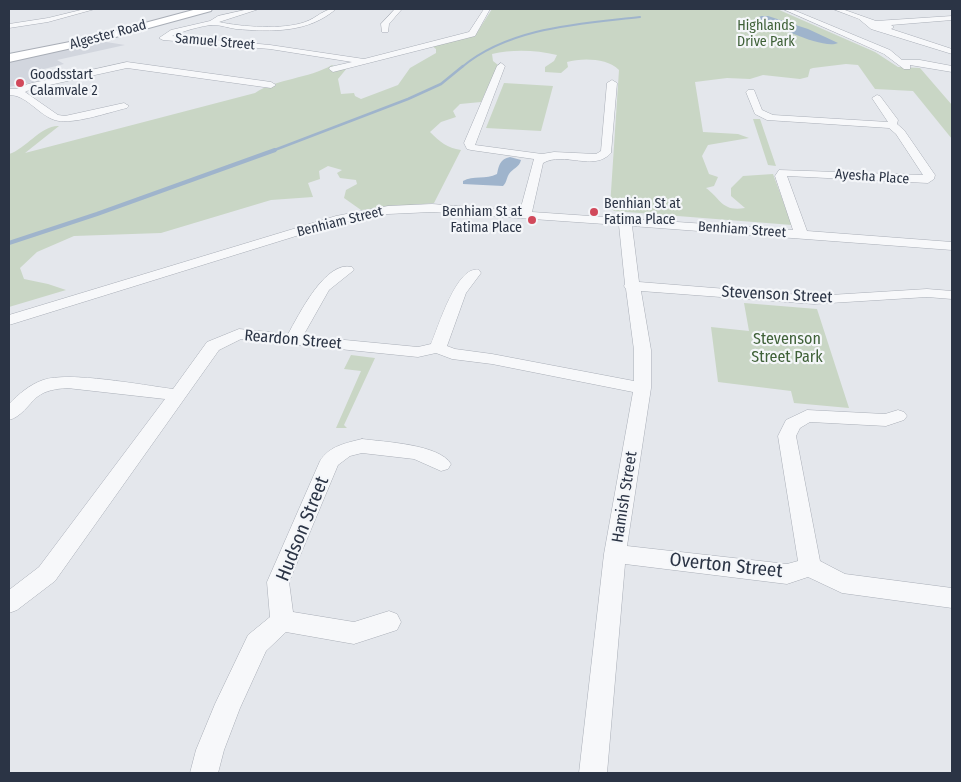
<!DOCTYPE html>
<html>
<head>
<meta charset="utf-8">
<style>
  body { margin:0 }
  #map { position:relative; width:961px; height:782px; overflow:hidden; background:#e4e7ec; font-family:"Fira Sans Condensed",sans-serif }
  canvas { display:block }
  .frame { position:absolute; inset:0; border:10px solid #2b3445; pointer-events:none }
</style>
</head>
<body>
<div id="map">
<canvas width="961" height="782"></canvas>
<div class="frame"></div>
</div>
<script>
const ctx = document.querySelector('canvas').getContext('2d');
ctx.lineJoin = 'round';
function fill(path, color) { ctx.fillStyle = color; ctx.fill(path, 'evenodd'); }
function strokePath(path, color, width, dash) { ctx.strokeStyle = color; ctx.lineWidth = width; ctx.lineCap = dash ? 'butt' : 'round'; ctx.setLineDash(dash || []); ctx.stroke(path); }
function drawText(font, color, halo, rows, align = 'center') {
  ctx.font = font + ' "Fira Sans Condensed",sans-serif'; ctx.lineWidth = 4.5; ctx.setLineDash([]); ctx.textBaseline = 'middle'; ctx.strokeStyle = halo; ctx.fillStyle = color; for (const [text, x, y, turn = 0] of rows) {
    ctx.save(); ctx.translate(x, y); ctx.rotate((+turn || 0) * Math.PI / 180); ctx.textAlign = isNaN(turn) ? turn : align; if (halo) ctx.strokeText(text, 0, 0); ctx.fillText(text, 0, 0); ctx.restore();
  }
}
const built = new Path2D(`
  M 100,41 L 125,45 L 57,60 L 64,64 L 40,70 L 52,78 L 9,87 L 9,61 Z`);
const green = new Path2D(`
  M 492,9 L 777,9 L 875,52 L 898,67 L 920,68 L 952,105 L 952,139 L 913,91 L 875,89 L 858,65 L 846,64 L 813,68 L 810,69 L 808,77 L 800,79 L 763,75 L 750,79 L 727,78 L 695,82 L 703,132 L 738,134 L 749,138 L 708,145 L 702,156 L 709,174 L 718,177 L 714,186 L 706,188 C 721,199 722,212 745,208 L 731,196 L 731,188 L 743,176 L 773,174 L 792,225 L 614,211 L 610,207 L 619,70 C 607,58 582,58 567,62 L 568,67 L 561,73 L 545,72 L 545,67 L 554,61 L 557,55 C 536,50 513,49 492,54 L 493,61 L 498,65 L 481,102 L 460,104 L 453,111 L 456,117 L 441,122 L 430,132 C 440,142 447,148 461,150 L 434,203 L 361,210 L 344,198 L 346,190 L 357,184 L 356,180 L 340,178 L 337,173 L 342,170 L 328,166 L 319,171 L 320,179 L 308,183 L 313,197 L 271,200 L 161,233 L 74,236 L 37,252 L 20,268 L 24,279 L 48,284 L 66,290 L 9,307 L 9,154 C 26,149 41,125 59,126 L 25,153 L 255,93 C 278,78 308,79 332,65 L 342,70 L 347,68 L 338,79 L 341,94 L 354,93 L 355,96 L 361,99 L 398,85 L 410,68 L 436,53 L 436,49 L 432,46 L 466,38 L 476,34 Z
  M 504,83 L 553,86 L 541,131 L 486,128 Z
  M 753,119 L 760,119 L 776,166 L 768,165 Z
  M 744,303 L 817,309 L 849,408 L 794,403 L 791,391 L 718,382 L 711,327 L 749,331 Z
  M 351,355 L 375,358 L 344,425 L 347,428 L 336,428 L 361,371 L 344,369 Z`);
const water = new Path2D(`
  M 768,16 L 808,29 L 838,43 C 823,50 774,25 758,18 L 761,16 Z
  M 510,157 L 521,160 C 519,168 513,168 509,174 C 506,179 507,182 503,186 L 463,184 L 463,181 C 473,175 486,180 497,174 C 499,165 500,159 510,157 Z`);
const streamFar2 = new Path2D(`
  M 462,67 C 510,27 580,24 640,17`);
const streamFar1 = new Path2D(`
  M 272,151 L 408,99 L 441,84 L 463,66`);
const stream = new Path2D(`
  M 9,243 L 97,214 L 275,150`);
const minor = new Path2D(`
  M 85,9 L 95,9 L 48,22 L 9,28 L 9,24 L 48,18 Z
  M 249,9 L 259,9 L 219,22 C 242,27 283,30 305,22 C 317,18 324,8 336,9 C 308,33 272,32 236,29 C 229,28 221,25 213,25 C 204,25 180,32 172,36 L 270,45 L 364,59 L 469,32 L 484,9 L 490,9 L 475,36 L 333,72 L 329,69 L 330,67 L 352,62 L 270,49 L 163,40 L 159,38 L 171,30 L 210,21 L 218,16 Z
  M 395,9 L 402,9 L 389,24 L 388,32 L 382,32 L 381,24 Z
  M 783,9 L 791,9 L 890,50 L 902,60 L 920,60 L 952,66 L 952,72 L 910,65 L 910,69 L 904,69 L 884,54 Z
  M 833,9 L 842,9 L 876,21 L 952,16 L 952,20 L 891,25 L 894,27 L 891,29 L 952,49 L 952,54 L 871,29 L 859,19 Z
  M 127,62 L 271,82 L 276,85 L 271,88 L 127,68 L 31,89 L 25,92 L 58,115 L 65,116 L 124,103 L 129,106 L 127,108 C 109,112 68,127 52,119 C 36,112 26,95 9,95 L 9,89 L 17,89 L 28,84 Z
  M 501,63 L 505,66 L 475,145 L 542,154 L 554,152 L 596,154 L 601,151 L 607,83 L 612,80 L 617,83 L 611,153 C 594,172 564,151 543,163 L 532,212 L 793,230 L 775,176 L 779,170 L 923,175 L 896,134 L 889,128 L 767,120 L 755,114 L 746,92 L 748,90 L 754,90 L 762,110 L 773,115 L 888,122 L 872,98 L 877,95 L 880,96 L 898,120 L 897,124 L 904,130 L 935,175 L 934,179 L 928,183 L 787,176 L 807,231 L 952,242 L 952,250 L 632,226 L 639,282 L 814,296 L 927,289 L 952,291 L 952,299 L 927,297 L 814,304 L 641,291 L 651,350 L 651,388 L 627,546 L 787,564 L 798,561 L 778,436 L 786,420 L 807,410 L 885,414 L 898,410 L 904,412 L 907,416 L 904,420 L 886,426 L 810,422 L 800,428 L 796,436 L 820,561 L 845,574 L 952,588 L 952,608 L 842,593 L 808,577 L 787,584 L 625,564 L 607,773 L 579,773 L 604,554 L 633,392 L 492,364 L 452,359 L 436,353 L 418,357 L 241,339 L 219,350 L 55,581 L 17,610 L 9,613 L 9,590 L 39,567 L 165,399 L 67,388 C 56,389 46,390 37,397 C 28,405 21,417 9,420 L 9,404 C 19,394 29,385 43,380 C 69,371 142,385 173,389 L 207,342 L 239,329 L 288,334 C 299,315 325,260 352,267 L 354,270 L 329,290 L 303,336 L 418,347 L 431,344 C 438,328 457,264 479,270 L 481,273 L 466,293 L 447,346 L 455,349 L 492,354 L 634,381 L 634,350 L 626,289 L 624,286 L 625,284 L 619,225 L 432,212 L 388,214 L 338,223 L 9,325 L 9,315 L 336,216 L 388,206 L 432,204 L 520,211 L 534,159 L 471,150 L 467,149 L 464,143 L 497,66 Z
  M 362,439 C 384,442 439,444 451,464 L 448,469 L 441,471 L 414,459 L 362,453 L 350,456 L 338,465 L 289,582 L 293,612 L 354,622 L 389,611 L 397,614 L 401,622 L 397,630 L 354,644 L 286,632 L 266,651 L 240,708 L 224,750 L 218,773 L 190,773 L 196,750 L 215,704 L 248,635 L 270,617 L 267,582 L 320,461 C 329,446 346,443 362,439 Z`);
const secondary = new Path2D(`
  M 197,9 L 212,9 L 211,11 L 90,44 L 9,62 L 9,54 L 85,39 Z`);
const markers = [
  [20,83,5,"#d1495b"],
  [594,212,5,"#d1495b"],
  [532,220,5,"#d1495b"]
];
const farParknames = [
  ["Highlands",766,26],
  ["Drive Park",766,42]
];
const farStreetnames = [
  ["Algester Road",108,35,-15],
  ["Samuel Street",215,42,5],
  ["Ayesha Place",872,177,4],
  ["Benhiam Street",340,222,-14],
  ["Benhiam Street",742,230,4]
];
const farPoinames = [
  ["Goodsstart",30,75],
  ["Calamvale 2",30,91],
  ["Benhian St at",604,204],
  ["Fatima Place",604,220],
  ["Benhiam St at",522,212,"right"],
  ["Fatima Place",522,228,"right"]
];
const streetNames = [
  ["Stevenson Street",777,295,3],
  ["Reardon Street",293,340,5],
  ["Hamish Street",625,497,-81]
];
const parkNames = [
  ["Stevenson",787,340],
  ["Street Park",787,358]
];
const nearStreetnames = [
  ["Hudson Street",303,529,-68],
  ["Overton Street",726,566,6]
];
fill(built, '#d2d6de');
fill(green, '#c9d6c5');
fill(water, '#9fb4cc');
strokePath(streamFar2, '#9fb4cc', 2);
strokePath(streamFar1, '#9fb4cc', 2.5);
strokePath(stream, '#9fb4cc', 4);
strokePath(minor, '#a9aeb7', 1);
strokePath(secondary, '#a9aeb7', 2);
fill(minor, '#f7f8fa');
fill(secondary, '#fff');
for (const [x, y, r, color] of markers) { const dot = new Path2D(); dot.arc(x, y, r, 0, 2 * Math.PI); ctx.fillStyle = color; ctx.fill(dot); strokePath(dot, '#f4f6f9', 2); }
drawText('14px', '#3f6138', '#f4f6f9', farParknames);
drawText('14px', '#2b3445', '#f4f6f9', farStreetnames);
drawText('14px', '#2b3445', '#f4f6f9', farPoinames, 'left');
drawText('16px', '#2b3445', '#f4f6f9', streetNames);
drawText('16px', '#3f6138', '#f4f6f9', parkNames);
drawText('19px', '#2b3445', '#f4f6f9', nearStreetnames);
</script>
</body>
</html>
